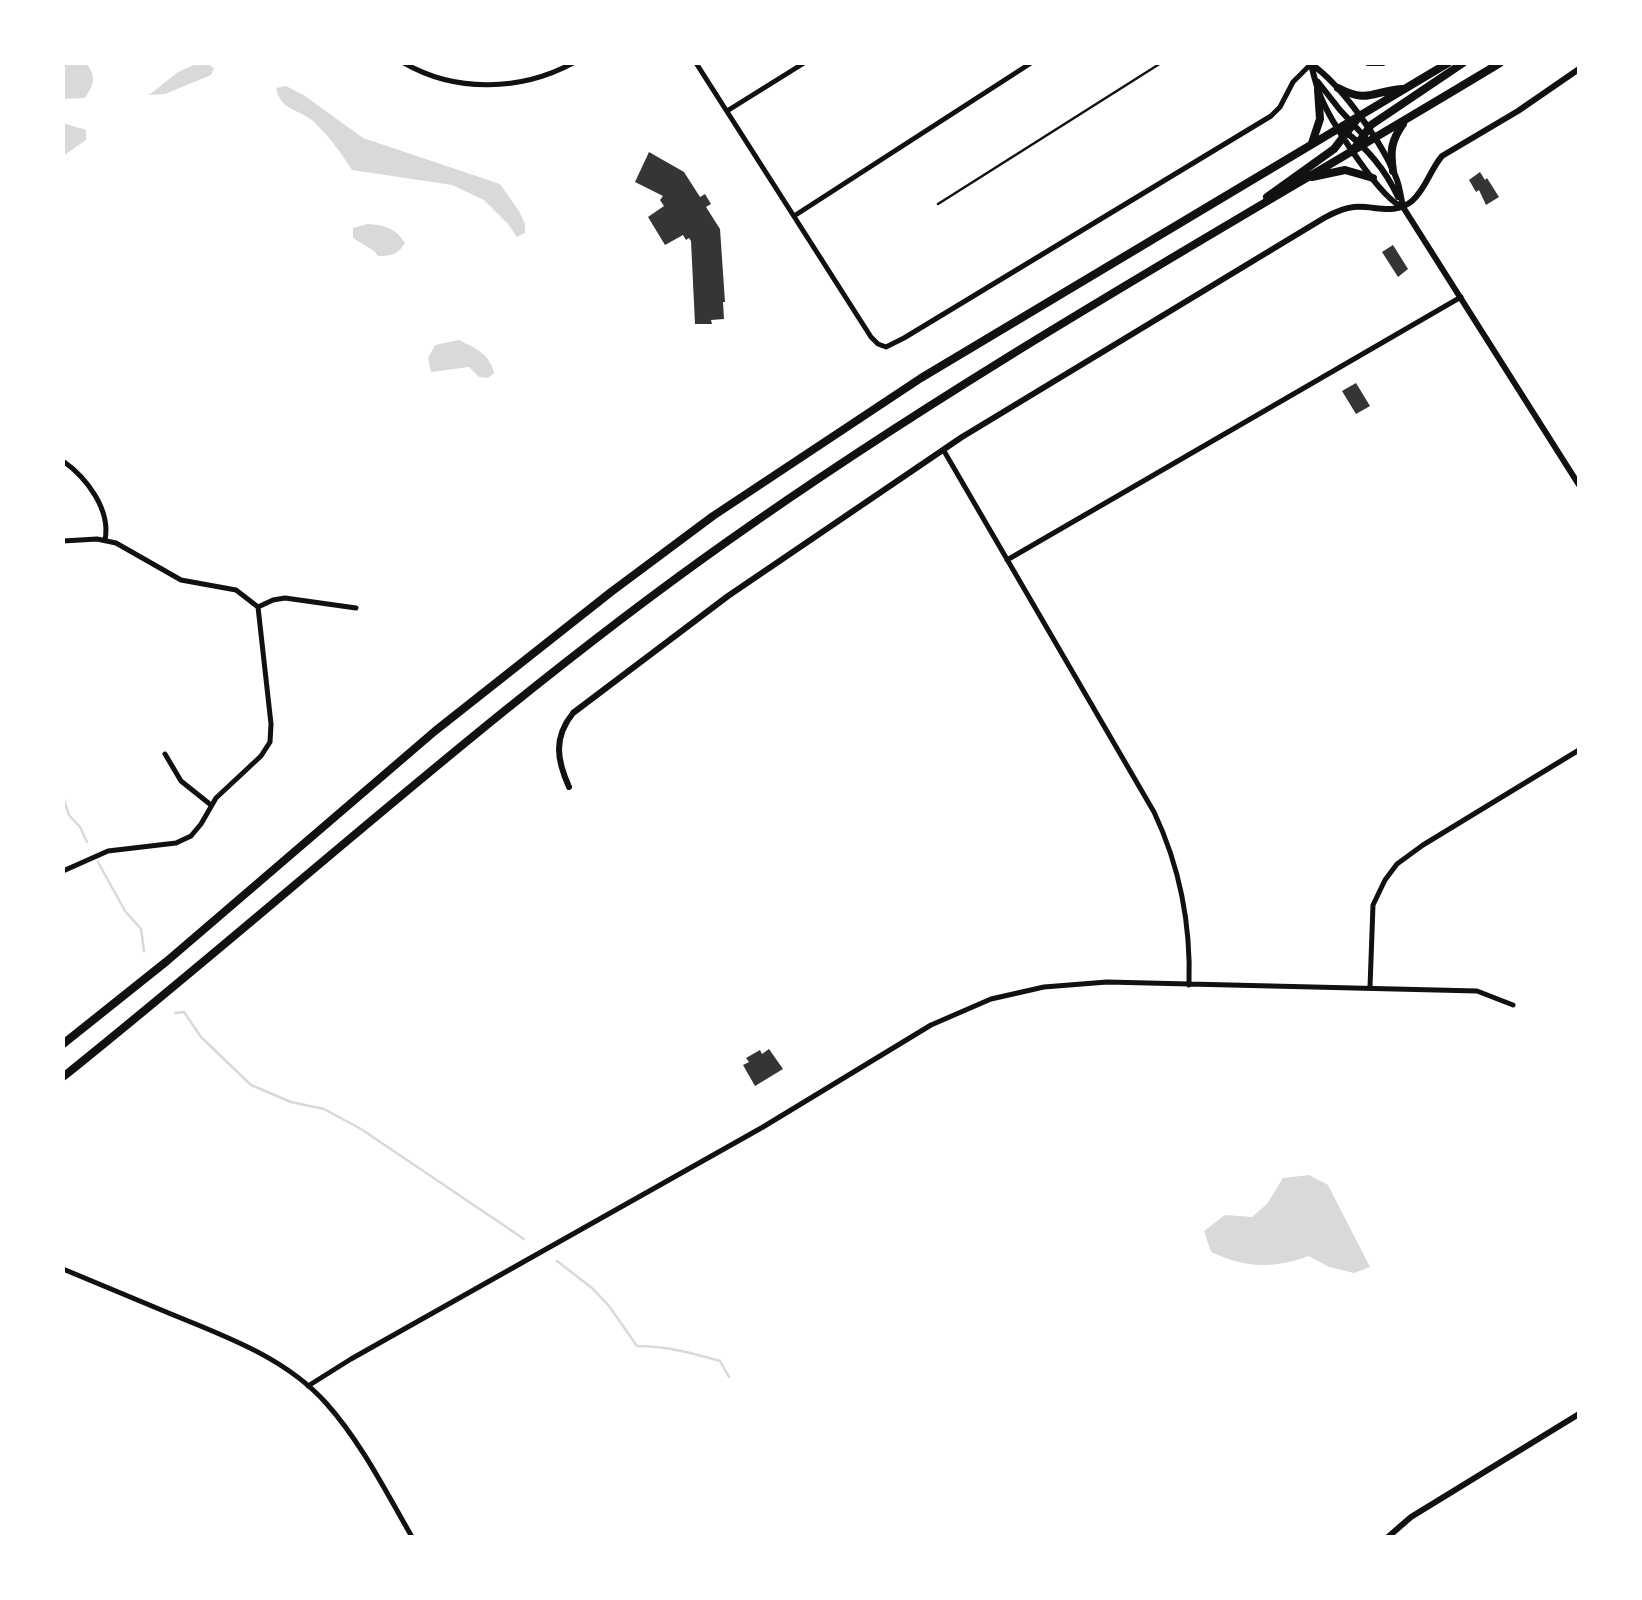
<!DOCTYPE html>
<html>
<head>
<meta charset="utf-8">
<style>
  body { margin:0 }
  #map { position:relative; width:1642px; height:1600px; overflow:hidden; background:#fff; font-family:Ubuntu,sans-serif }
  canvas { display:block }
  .frame { position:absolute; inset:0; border:65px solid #fff; pointer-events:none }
</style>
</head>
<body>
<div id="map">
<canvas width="1642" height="1600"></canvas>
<div class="frame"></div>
</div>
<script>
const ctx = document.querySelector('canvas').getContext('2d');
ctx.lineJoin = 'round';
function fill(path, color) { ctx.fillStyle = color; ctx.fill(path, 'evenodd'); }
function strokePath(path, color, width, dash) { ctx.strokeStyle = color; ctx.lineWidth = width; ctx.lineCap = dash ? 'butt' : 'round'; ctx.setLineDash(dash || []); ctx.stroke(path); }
const water = new Path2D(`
  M 63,63 L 86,63 C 97,77 94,84 85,98 L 63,99 Z
  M 198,63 L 206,63 L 214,68 L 211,75 L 165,94 L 149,95 L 178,72 Z
  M 286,86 L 305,96 L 363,138 L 500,184 L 519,211 L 525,224 L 525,233 L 517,237 L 508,224 L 484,200 L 452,185 L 352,170 C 341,153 329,136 314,122 C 299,108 281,112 276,88 Z
  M 63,123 L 86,130 L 86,140 L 63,156 Z
  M 367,224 C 384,225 396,228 405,243 C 398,255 391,256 378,256 L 374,251 L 353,238 L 353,228 Z
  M 459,340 C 475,348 490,354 494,373 L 488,378 L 479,377 L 469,367 L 431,372 L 428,358 L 435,345 Z
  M 1309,1175 L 1328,1185 L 1370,1267 L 1354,1273 L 1329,1267 L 1309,1256 C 1272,1269 1246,1268 1211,1252 L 1204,1231 L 1225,1215 L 1252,1217 L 1267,1204 L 1283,1178 Z`);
const stream = new Path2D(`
  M 63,797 L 69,815 L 80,827 L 87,842
  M 98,862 L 125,911 L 141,929 L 144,951
  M 175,1013 L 184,1012 L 201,1037 L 251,1085 L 291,1102 L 324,1109 L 361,1129 L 524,1239
  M 557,1261 L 592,1288 L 609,1306 L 637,1346 C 666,1346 692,1353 720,1361 L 729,1377`);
const building = new Path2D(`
  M 649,152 L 684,172 L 700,197 L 705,194 L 711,204 L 706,207 L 720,229 L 725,302 L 723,302 L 724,319 L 711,320 L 712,324 L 695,324 L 691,241 L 689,238 L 686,240 L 683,235 L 665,245 L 648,217 L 664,206 L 660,200 L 663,196 L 635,182 Z
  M 1480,172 L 1485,180 L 1487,178 L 1499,197 L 1486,205 L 1479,190 L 1476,192 L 1469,180 Z
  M 1393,245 L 1408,269 L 1398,277 L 1382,252 Z
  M 1356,383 L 1370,406 L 1356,414 L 1342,391 Z
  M 769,1049 L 783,1069 L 755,1086 L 743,1065 L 749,1062 L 746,1058 L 760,1050 L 762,1054 Z`);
const service = new Path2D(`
  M 938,204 L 1161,63`);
const minor = new Path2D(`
  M 404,63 C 456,93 521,91 573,63
  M 696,63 L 871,337 L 878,344 L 886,347 L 904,338 L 1271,116 L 1280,107 L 1293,82 L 1311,64
  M 727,111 L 804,63
  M 794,216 L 1031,63
  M 944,451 L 1154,812 C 1180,867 1191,924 1189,985
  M 63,461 C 87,478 111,510 105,540
  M 63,541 L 97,539 L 116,543 L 181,580 L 236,590 L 258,607 L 271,724 L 270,742 L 261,756 L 216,798 L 201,824 L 191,836 L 176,843 L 108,851 L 63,871
  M 1007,560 L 1461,297
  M 258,607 L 273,600 L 285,598 L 356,608
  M 165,754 L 181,781 L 211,805
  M 1370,987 L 1373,905 L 1385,880 L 1397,864 L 1423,845 L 1579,750
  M 63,1269 C 99,1284 135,1299 171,1314 C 225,1336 286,1358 326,1403 C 361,1442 386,1492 412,1537
  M 308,1386 L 351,1359 L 763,1127 L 931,1025 L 991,999 L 1044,987 L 1107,982 L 1477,991 L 1513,1005`);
const tertiary = new Path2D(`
  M 1368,63 L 1383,63
  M 1311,64 C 1341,84 1384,145 1397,180 C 1400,188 1401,198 1403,207 L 1579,485
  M 1311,64 C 1314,77 1317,90 1323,102 C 1333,124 1381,200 1403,207
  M 1318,82 L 1340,110 L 1365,137
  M 1343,130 C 1366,147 1386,171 1398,197
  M 569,787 C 557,760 553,738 573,713 L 728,596 L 962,437 L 1324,218 C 1333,213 1343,208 1354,207 C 1374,205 1394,216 1412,201 C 1426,189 1430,170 1442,156 L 1518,111 L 1579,69
  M 1388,1537 L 1411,1517 L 1579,1414`);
const primary = new Path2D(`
  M 1338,88 C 1369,104 1372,91 1402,89
  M 1312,143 L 1320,119 L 1318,90
  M 1354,149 L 1371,125 L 1463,63
  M 1393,171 C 1390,151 1391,141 1403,124
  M 1312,177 L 1345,170 L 1373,178
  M 1267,197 L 1334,149 L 1357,119
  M 63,1044 L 167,961 L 435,731 L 611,592 L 713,516 L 921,378 L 1448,63
  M 63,1077 C 284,900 493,707 725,543 C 973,367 1240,220 1500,63`);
fill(water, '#d9d9d9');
strokePath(stream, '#d9d9d9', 2.5);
fill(building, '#353535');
strokePath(service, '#111', 2.5);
strokePath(minor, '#111', 5);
strokePath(tertiary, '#111', 6);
strokePath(primary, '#111', 8);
</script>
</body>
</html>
